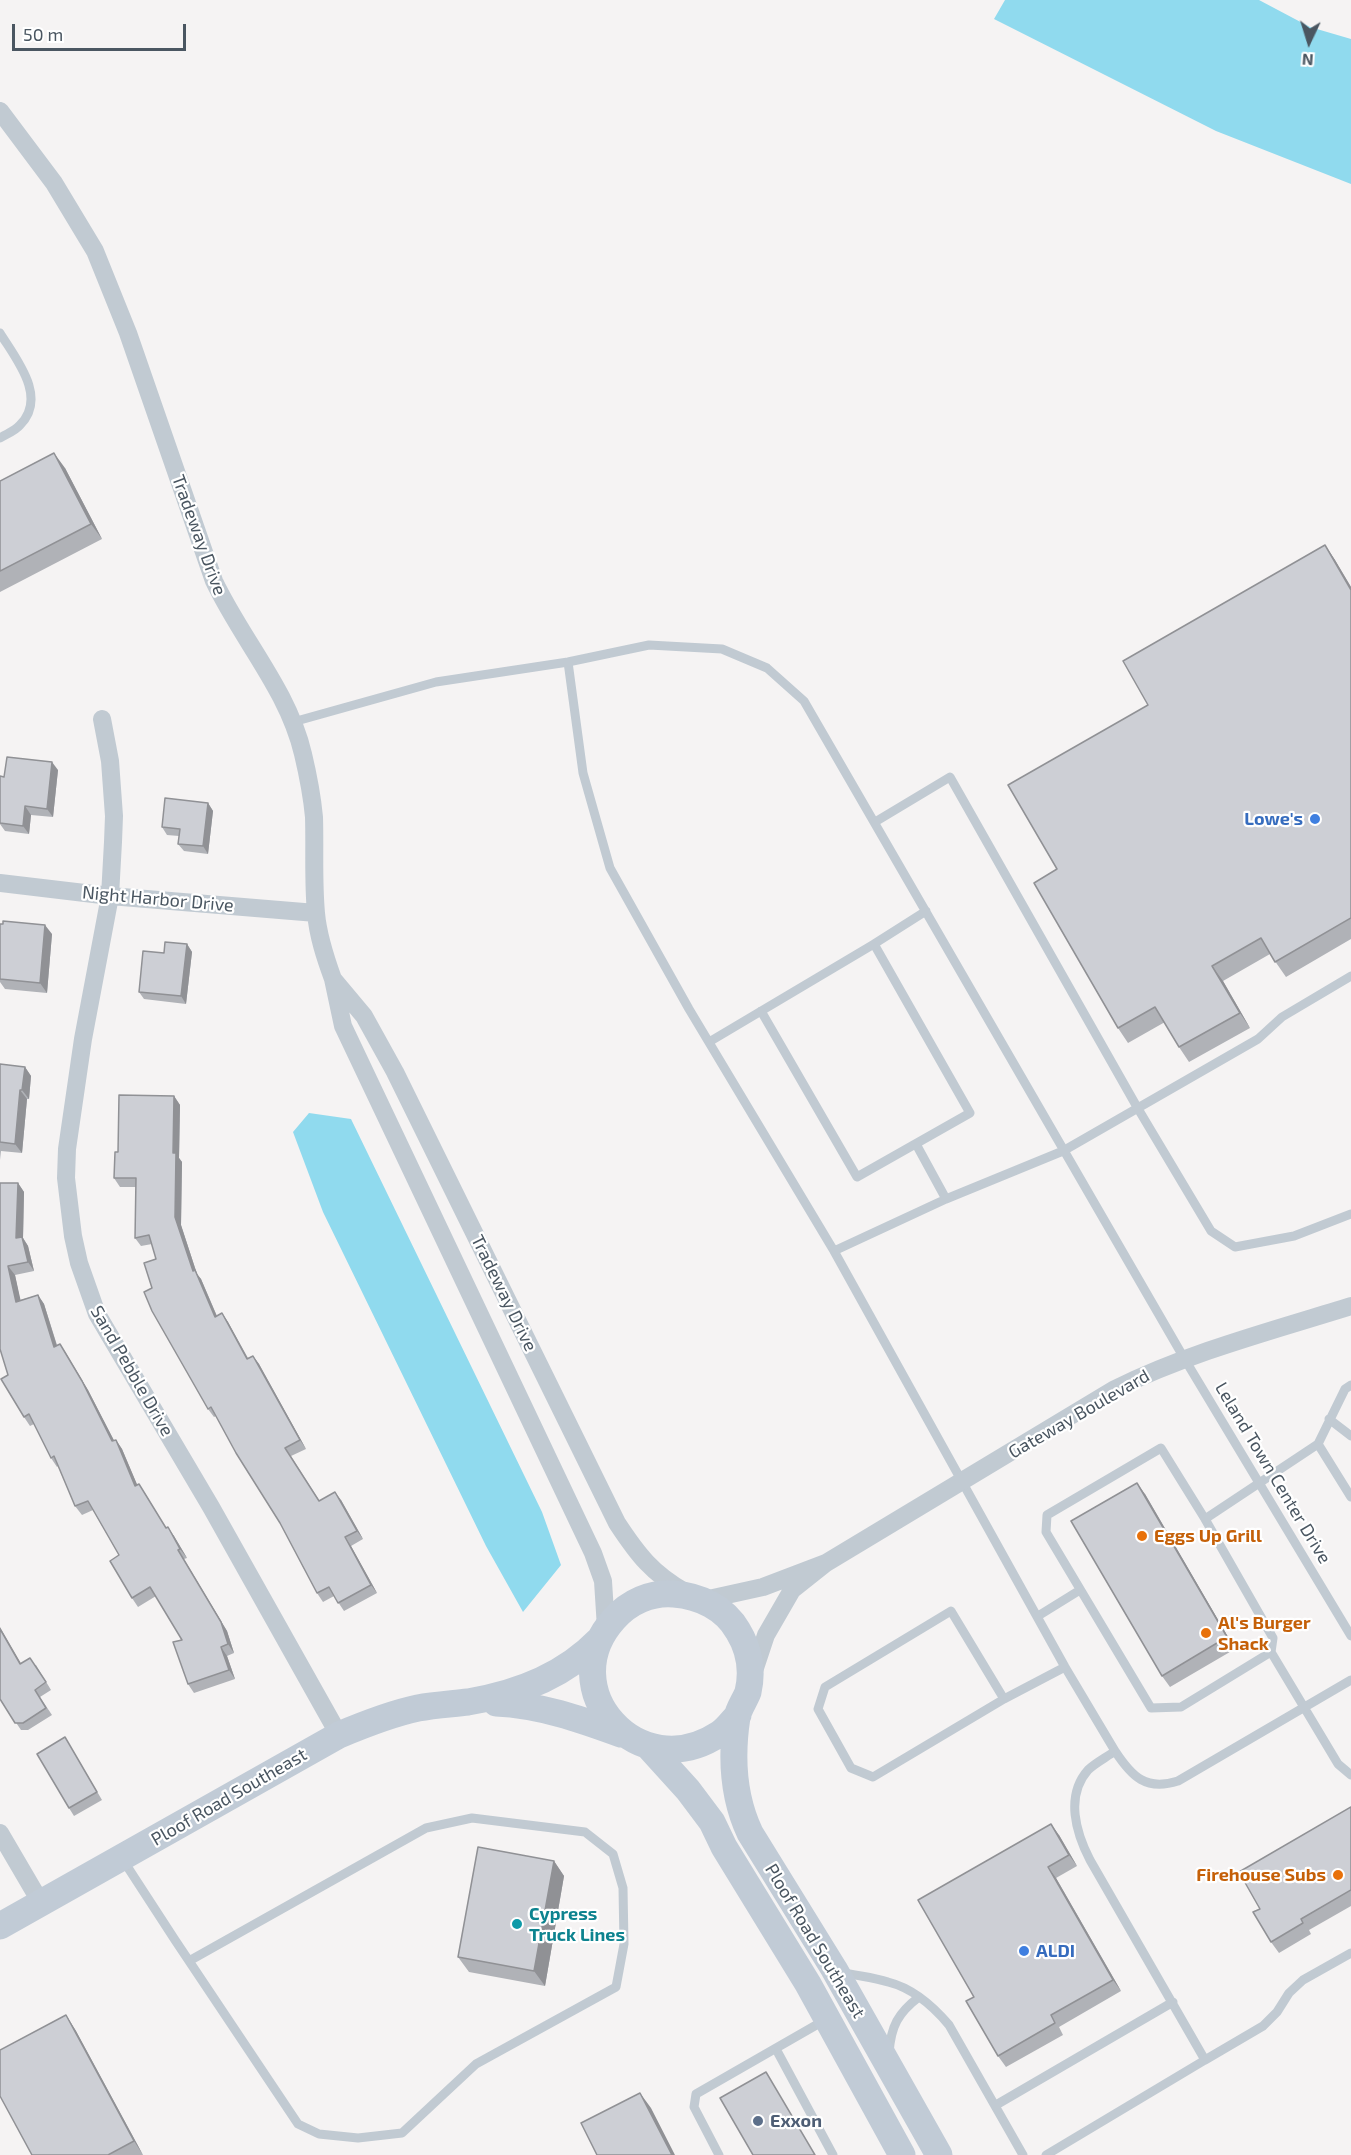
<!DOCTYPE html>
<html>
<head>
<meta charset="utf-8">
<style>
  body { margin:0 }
  #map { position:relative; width:1351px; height:2155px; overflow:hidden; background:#f5f3f3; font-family:"Exo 2",sans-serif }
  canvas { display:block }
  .north { position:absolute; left:1279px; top:12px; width:60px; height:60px; -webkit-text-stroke:4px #fff; paint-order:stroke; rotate:184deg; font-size:16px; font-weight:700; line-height:24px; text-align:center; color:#4a5661 }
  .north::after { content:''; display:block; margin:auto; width:21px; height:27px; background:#4a5661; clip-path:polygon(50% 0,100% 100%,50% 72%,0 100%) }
  .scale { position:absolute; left:12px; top:24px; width:174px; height:27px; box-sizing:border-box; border:3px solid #4a5661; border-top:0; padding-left:8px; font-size:18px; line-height:21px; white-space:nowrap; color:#4a5661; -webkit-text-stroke:4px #fff; paint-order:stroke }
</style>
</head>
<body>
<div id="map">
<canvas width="1351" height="2155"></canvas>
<div class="north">N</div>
<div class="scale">50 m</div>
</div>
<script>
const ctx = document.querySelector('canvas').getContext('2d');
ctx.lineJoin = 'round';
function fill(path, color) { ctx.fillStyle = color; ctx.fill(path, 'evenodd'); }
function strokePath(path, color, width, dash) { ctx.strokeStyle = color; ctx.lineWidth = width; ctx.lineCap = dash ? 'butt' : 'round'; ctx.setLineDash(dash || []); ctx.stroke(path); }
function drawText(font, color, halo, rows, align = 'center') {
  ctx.font = font + ' "Exo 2",sans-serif'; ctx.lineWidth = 4.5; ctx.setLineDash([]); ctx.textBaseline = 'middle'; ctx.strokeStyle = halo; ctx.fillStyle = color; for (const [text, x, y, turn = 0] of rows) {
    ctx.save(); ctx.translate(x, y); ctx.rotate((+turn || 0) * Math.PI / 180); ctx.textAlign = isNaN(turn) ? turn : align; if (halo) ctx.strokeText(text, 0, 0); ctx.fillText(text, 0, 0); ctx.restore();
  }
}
const water = new Path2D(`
  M 1005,0 L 1259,0 L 1310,27 L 1351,39 L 1351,184 L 1216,131 L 994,19 Z
  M 309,1113 L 351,1119 L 542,1512 L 561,1565 L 523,1612 L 486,1546 L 323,1212 L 293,1132 Z`);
const lane = new Path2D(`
  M 0,333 C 16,359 48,397 20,425 C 15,431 6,434 0,438
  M 568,662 L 583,773 L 610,868 L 689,1009 L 834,1251 L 946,1199 L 1063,1151 L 1258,1039 L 1282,1017 L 1351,976
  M 293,722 L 436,682 L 568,662 L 649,645 L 722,649 L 767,668 L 804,701 L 1184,1358 L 1351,1636
  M 875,822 L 950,777 L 1137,1107 L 1211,1231 L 1235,1247 L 1294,1236 L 1351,1214
  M 761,1011 L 857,1177 L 970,1113 L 874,944 L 926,911
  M 709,1042 L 874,944
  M 916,1144 L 946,1199
  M 834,1251 L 1065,1667 L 1115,1751 C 1107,1757 1095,1763 1088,1770 C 1065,1796 1076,1833 1090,1860 L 1205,2060 L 1046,2155
  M 1329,1419 L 1351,1436
  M 1318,1444 L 1351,1497
  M 1205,1519 L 1273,1638 L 1271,1652 L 1338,1764 L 1351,1775
  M 1038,1616 L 1080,1590
  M 1271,1652 L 1181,1707 L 1151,1708 L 1046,1532 L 1047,1515 L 1161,1448 L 1205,1519 L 1318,1444 L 1345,1389 L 1351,1385
  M 1004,1699 L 951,1611 L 825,1687 L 818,1709 L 851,1768 L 873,1777 L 1004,1699 L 1065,1667
  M 1115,1751 C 1132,1777 1146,1791 1178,1781 L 1351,1680
  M 123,1860 L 175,1940 L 298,2124 L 319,2134 L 358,2138 L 402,2133 L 476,2064 L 616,1987 L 624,1944 L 623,1888 L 613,1854 L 585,1832 L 472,1818 L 426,1828 L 189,1961
  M 841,1972 C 857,1976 873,1977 888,1982 C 912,1988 933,2006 949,2025 L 1023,2155
  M 776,2049 L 833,2155
  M 889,2053 C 891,2026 898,2013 919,1997
  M 1205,2060 L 1263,2026 L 1277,2012 L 1289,1993 L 1303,1980 L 1351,1953
  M 996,2105 L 1173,2002
  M 719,2155 L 694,2107 L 696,2094 L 825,2020`);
const street = new Path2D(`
  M 0,111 L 54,183 L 95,251 L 128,333 L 214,581 C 242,640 288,690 303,754 C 308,775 312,796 314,817 C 315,849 313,881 316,913 C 318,936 325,957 333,979
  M 102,719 L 110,761 L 114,816 L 113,842 L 110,896 L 83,1039 L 67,1149 L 66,1178 L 73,1236 L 79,1263 L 97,1314 L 211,1507 L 339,1735
  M 0,883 L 110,896 L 316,913
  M 826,1563 L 1115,1389 C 1190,1352 1271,1331 1351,1306
  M 704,1600 L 763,1587 L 826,1563 L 792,1590 L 766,1635 L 753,1674
  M 606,1628 L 603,1581 L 593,1553 L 343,1026 L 333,979 L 364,1016 L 395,1072 L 617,1523 C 638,1555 652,1573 685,1592
  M 0,1833 L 41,1903`);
const secondary = new Path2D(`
  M 496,1703 C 540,1705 580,1719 621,1734
  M 738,1715 C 732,1721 726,1730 719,1734 C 639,1787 551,1689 614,1619 C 629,1602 651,1592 674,1594 C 700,1596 725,1608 738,1631 C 749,1649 753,1671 748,1692 C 745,1700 739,1708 737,1717 C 731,1756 733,1797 750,1833 L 834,1969 L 939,2155
  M 649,1747 L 688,1790 L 712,1822 L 724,1847 L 808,1984 L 902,2155
  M 0,1926 L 339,1735 C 365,1724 390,1714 418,1708 C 434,1705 451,1704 468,1702 C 517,1694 564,1676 599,1640`);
const wall = new Path2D(`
  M 65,468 L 102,539 L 0,592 L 0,481 Z
  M 1325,545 L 1335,560 L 1351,587 L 1351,939 L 1286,977 L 1270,954 L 1223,981 L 1250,1028 L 1189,1062 L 1179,1047 L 1165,1022 L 1128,1043 L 1118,1028 L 1057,869 L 1148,705 Z
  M 58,770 L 53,817 L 31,815 L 29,834 L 5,831 L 0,824 L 0,776 L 4,777 Z
  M 208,803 L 213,811 L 208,854 L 184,851 L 178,844 L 179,836 L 167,835 L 162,827 Z
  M 0,924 L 52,934 L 47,993 L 5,989 L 0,982 Z
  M 187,944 L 192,952 L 186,1004 L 144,999 L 139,992 L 164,953 Z
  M 0,1064 L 25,1067 L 31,1076 L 29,1099 L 27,1099 L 22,1153 L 1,1151 L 0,1160 Z
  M 174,1096 L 180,1105 L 179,1158 L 182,1162 L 181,1225 L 197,1274 L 201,1279 L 217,1316 L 222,1313 L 228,1322 L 248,1358 L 253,1356 L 259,1364 L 306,1449 L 291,1456 L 319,1500 L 341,1500 L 363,1539 L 351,1546 L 377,1593 L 344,1611 L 334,1596 L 323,1602 L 317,1593 L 280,1523 L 216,1416 L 214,1417 L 208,1409 L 152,1288 L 156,1259 L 152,1244 L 141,1246 L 135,1238 L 136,1187 L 120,1187 L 114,1178 L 118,1152 Z
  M 0,1183 L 18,1183 L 24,1192 L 23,1238 L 28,1246 L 34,1271 L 15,1275 L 20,1300 L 38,1295 L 44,1304 L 57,1345 L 60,1344 L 66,1353 L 88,1390 L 114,1441 L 116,1440 L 122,1449 L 137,1485 L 145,1493 L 166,1528 L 174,1536 L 187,1558 L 184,1559 L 227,1631 L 234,1653 L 227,1656 L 235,1679 L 194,1693 L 188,1684 L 182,1640 L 156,1596 L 138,1607 L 132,1598 L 119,1555 L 93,1510 L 82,1515 L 75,1506 L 58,1466 L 57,1467 L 51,1458 L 34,1424 L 30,1426 L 24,1417 L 8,1375 Z
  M 1145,1494 L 1235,1649 L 1170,1687 L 1162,1676 Z
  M 21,1664 L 36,1665 L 51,1690 L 40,1697 L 52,1715 L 28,1730 L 21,1730 L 0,1699 Z
  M 65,1737 L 102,1800 L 74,1816 L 69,1808 Z
  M 1351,1807 L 1351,1906 L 1309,1930 L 1311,1934 L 1279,1953 L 1271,1942 L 1260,1909 Z
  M 1059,1835 L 1077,1866 L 1056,1878 L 1121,1991 L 1059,2027 L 1063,2035 L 1006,2067 L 998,2056 L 974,1997 Z
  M 554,1861 L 564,1876 L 545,1986 L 469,1972 L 458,1957 Z
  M 66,2015 L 76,2031 L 143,2155 L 32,2155 Z`);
const shadedWall = new Path2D(`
  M 54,453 L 65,468 L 102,539 L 91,524 Z
  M 1325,545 L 1335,560 L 1351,587 L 1351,590 Z
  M 52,762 L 58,770 L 53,817 L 47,809 Z
  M 208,803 L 213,811 L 208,854 L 203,846 Z
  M 25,806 L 31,815 L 29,834 L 23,826 Z
  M 45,925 L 52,934 L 47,993 L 40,983 Z
  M 187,944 L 192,952 L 186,1004 L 181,996 Z
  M 1212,966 L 1223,981 L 1250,1028 L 1240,1013 Z
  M 25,1067 L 31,1076 L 29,1099 L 22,1090 Z
  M 20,1090 L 27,1099 L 22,1153 L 15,1144 Z
  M 174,1096 L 180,1105 L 179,1158 L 182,1162 L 181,1225 L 197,1274 L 201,1279 L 221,1326 L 215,1317 L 193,1271 L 175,1217 L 173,1153 Z
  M 18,1183 L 24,1192 L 23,1238 L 28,1246 L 34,1271 L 28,1262 L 16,1238 Z
  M 8,1266 L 15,1275 L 23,1311 L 16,1302 Z
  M 38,1295 L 44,1304 L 60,1356 L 54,1347 Z
  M 222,1313 L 228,1322 L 253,1368 L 247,1359 Z
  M 60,1344 L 88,1390 L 119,1450 L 112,1441 Z
  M 253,1356 L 259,1364 L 306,1449 L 300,1440 Z
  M 116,1440 L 122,1449 L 142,1496 L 135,1486 Z
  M 1137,1483 L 1145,1494 L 1235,1649 L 1227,1637 Z
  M 335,1492 L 341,1500 L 363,1539 L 357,1531 Z
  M 168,1527 L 174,1536 L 187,1558 L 180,1549 Z
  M 345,1537 L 351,1546 L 377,1593 L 371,1585 Z
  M 178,1550 L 227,1631 L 234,1653 L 228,1644 Z
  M 0,1627 L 26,1672 L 20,1664 L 0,1629 Z
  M 221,1647 L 227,1656 L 235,1679 L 229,1670 Z
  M 1051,1824 L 1059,1835 L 1077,1866 L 1069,1855 Z
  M 554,1861 L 564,1876 L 545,1986 L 534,1971 Z
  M 1048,1867 L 1056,1878 L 1121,1991 L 1113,1980 Z
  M 66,2015 L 76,2031 L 143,2155 L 134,2141 Z
  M 640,2093 L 651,2108 L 675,2155 L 672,2155 Z`);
const building = new Path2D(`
  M 54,453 L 91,524 L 0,571 L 0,481 Z
  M 1325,545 L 1351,590 L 1351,918 L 1275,962 L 1261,938 L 1212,966 L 1240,1013 L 1179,1047 L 1155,1007 L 1118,1028 L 1034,883 L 1057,869 L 1008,785 L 1148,705 L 1123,661 Z
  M 7,757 L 52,762 L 47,809 L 25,806 L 23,826 L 0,823 L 0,776 L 4,777 Z
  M 165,798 L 208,803 L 203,846 L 178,844 L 180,829 L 162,827 Z
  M 3,921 L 45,925 L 40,983 L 0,979 L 0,924 L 3,924 Z
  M 165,942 L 187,944 L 181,996 L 139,992 L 143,951 L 164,953 Z
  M 0,1064 L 25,1067 L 22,1090 L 20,1090 L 15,1144 L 0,1142 Z
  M 119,1095 L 174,1096 L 173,1153 L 176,1153 L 175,1217 L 193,1271 L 195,1270 L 215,1317 L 222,1313 L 247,1359 L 253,1356 L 300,1440 L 285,1448 L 319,1501 L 335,1492 L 357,1531 L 345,1537 L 371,1585 L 338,1603 L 329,1587 L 317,1593 L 280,1523 L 236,1453 L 211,1407 L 208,1409 L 152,1311 L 144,1292 L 152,1288 L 144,1263 L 156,1259 L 149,1235 L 135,1238 L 136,1178 L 114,1178 L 115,1152 L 118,1152 Z
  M 0,1183 L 18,1183 L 16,1238 L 22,1237 L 28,1262 L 8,1266 L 16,1302 L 38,1295 L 54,1347 L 60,1344 L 82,1381 L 112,1441 L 116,1440 L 135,1486 L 139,1484 L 166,1528 L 168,1527 L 180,1549 L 178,1550 L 221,1622 L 228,1644 L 221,1647 L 229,1670 L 188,1684 L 173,1642 L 182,1640 L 150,1587 L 132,1598 L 110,1561 L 119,1555 L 88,1501 L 75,1506 L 54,1456 L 51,1458 L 29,1414 L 24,1417 L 1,1379 L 8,1375 L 0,1349 Z
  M 1137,1483 L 1227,1637 L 1162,1676 L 1071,1521 Z
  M 0,1629 L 20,1664 L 30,1658 L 46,1682 L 35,1690 L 46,1708 L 23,1723 L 15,1723 L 0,1699 Z
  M 65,1737 L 97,1792 L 69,1808 L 37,1754 Z
  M 1351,1807 L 1351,1890 L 1301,1919 L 1303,1923 L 1271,1942 L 1253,1912 L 1260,1909 L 1239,1872 Z
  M 1051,1824 L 1069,1855 L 1048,1867 L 1113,1980 L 1051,2015 L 1055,2023 L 998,2056 L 966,2001 L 974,1997 L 918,1900 Z
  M 478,1847 L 554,1861 L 534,1971 L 458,1957 Z
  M 66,2015 L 134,2141 L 108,2155 L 32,2155 L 0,2096 L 0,2050 Z
  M 766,2072 L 815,2155 L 753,2155 L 720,2098 Z
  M 640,2093 L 672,2155 L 597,2155 L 581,2123 Z`);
const markers = [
  [1315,819,6,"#3f7fe0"],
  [1142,1536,6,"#e8710a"],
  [1206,1633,6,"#e8710a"],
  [1338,1875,6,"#e8710a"],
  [517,1924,6,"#0f9aa8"],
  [1024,1951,6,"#3f7fe0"],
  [758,2121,6,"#5c6f8a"]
];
const streetNames = [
  ["Tradeway Drive",199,535,70],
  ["Night Harbor Drive",158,899,5],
  ["Tradeway Drive",504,1293,64],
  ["Sand Pebble Drive",132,1371,60],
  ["Gateway Boulevard",1079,1414,-30],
  ["Leland Town Center Drive",1273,1473,59],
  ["Ploof Road Southeast",229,1797,-30],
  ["Ploof Road Southeast",815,1941,59]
];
const shopNames = [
  ["Lowe's",1303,819],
  ["ALDI",1036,1951,"left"]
];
const foodNames = [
  ["Eggs Up Grill",1154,1536],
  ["Al's Burger",1218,1623],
  ["Shack",1218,1644],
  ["Firehouse Subs",1326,1875,"right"]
];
const cultureNames = [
  ["Cypress",529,1914],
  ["Truck Lines",529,1935]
];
const serviceNames = [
  ["Exxon",770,2121]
];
fill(water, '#90daee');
strokePath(lane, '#c1cad2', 9);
strokePath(street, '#c1cad2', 18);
strokePath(secondary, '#c1cbd6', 27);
fill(wall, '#b0b2b7');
fill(shadedWall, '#909195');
fill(building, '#cdcfd5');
strokePath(building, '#909195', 1.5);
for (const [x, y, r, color] of markers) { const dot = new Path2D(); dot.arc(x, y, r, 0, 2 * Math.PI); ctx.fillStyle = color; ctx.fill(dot); strokePath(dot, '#fff', 2); }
drawText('18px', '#4a5661', '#fff', streetNames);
drawText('bold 18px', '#366cbe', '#fff', shopNames, 'right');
drawText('bold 18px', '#c56008', '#fff', foodNames, 'left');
drawText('bold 18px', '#0d838f', '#fff', cultureNames, 'left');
drawText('bold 18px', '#4e5e75', '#fff', serviceNames, 'left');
</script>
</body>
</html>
